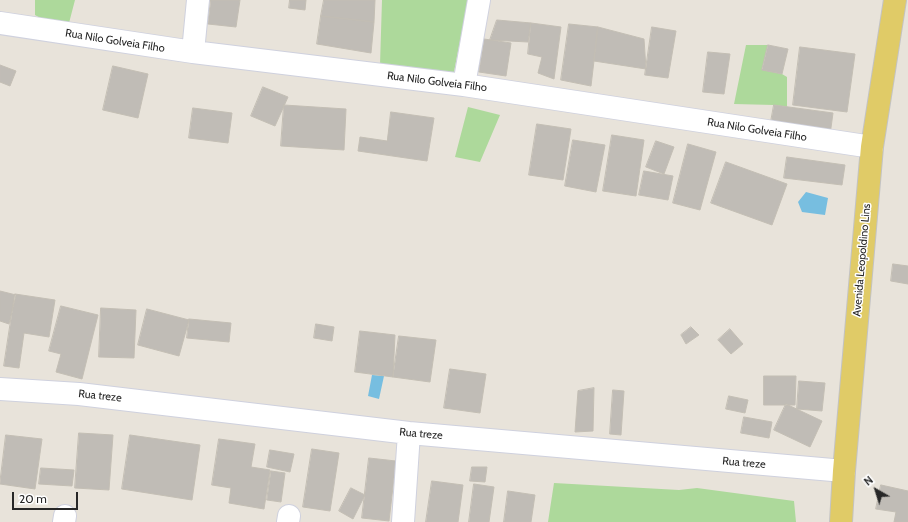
<!DOCTYPE html>
<html>
<head>
<meta charset="utf-8">
<style>
  body { margin:0 }
  #map { position:relative; width:908px; height:522px; overflow:hidden; background:#e8e3da; font-family:Cabin,sans-serif }
  canvas { display:block }
  .north { position:absolute; left:856px; top:470px; width:40px; height:40px; -webkit-text-stroke:3px #fff; paint-order:stroke; rotate:321deg; font-size:11px; font-weight:700; line-height:16px; text-align:center; color:#272727 }
  .north::after { content:''; display:block; margin:auto; width:14px; height:18px; background:#272727; clip-path:polygon(50% 0,100% 100%,50% 72%,0 100%) }
  .scale { position:absolute; left:12px; top:492px; width:66px; height:18px; box-sizing:border-box; border:2px solid #272727; border-top:0; padding-left:5px; font-size:12px; line-height:14px; white-space:nowrap; color:#272727; -webkit-text-stroke:3px #fff; paint-order:stroke }
</style>
</head>
<body>
<div id="map">
<canvas width="908" height="522"></canvas>
<div class="north">N</div>
<div class="scale">20 m</div>
</div>
<script>
const ctx = document.querySelector('canvas').getContext('2d');
ctx.lineJoin = 'round';
function fill(path, color) { ctx.fillStyle = color; ctx.fill(path, 'evenodd'); }
function strokePath(path, color, width, dash) { ctx.strokeStyle = color; ctx.lineWidth = width; ctx.lineCap = dash ? 'butt' : 'round'; ctx.setLineDash(dash || []); ctx.stroke(path); }
function drawText(font, color, halo, rows, align = 'center') {
  ctx.font = font + ' Cabin,sans-serif'; ctx.lineWidth = 3; ctx.setLineDash([]); ctx.textBaseline = 'middle'; ctx.strokeStyle = halo; ctx.fillStyle = color; for (const [text, x, y, turn = 0] of rows) {
    ctx.save(); ctx.translate(x, y); ctx.rotate((+turn || 0) * Math.PI / 180); ctx.textAlign = isNaN(turn) ? turn : align; if (halo) ctx.strokeText(text, 0, 0); ctx.fillText(text, 0, 0); ctx.restore();
  }
}
const green = new Path2D(`
  M 35,0 L 75,0 L 69,23 L 49,23 L 35,15 Z
  M 382,0 L 468,0 L 453,77 L 380,65 Z
  M 746,45 L 768,45 L 762,69 L 782,74 L 787,77 L 787,107 L 774,105 L 734,104 Z
  M 468,107 L 500,115 L 480,162 L 455,157 Z
  M 554,483 L 679,490 L 697,488 L 794,501 L 796,522 L 548,522 Z`);
const water = new Path2D(`
  M 806,192 L 828,198 L 825,215 L 802,212 L 798,202 Z
  M 372,375 L 384,376 L 379,399 L 368,396 Z`);
const building = new Path2D(`
  M 211,0 L 240,0 L 236,27 L 208,24 Z
  M 290,0 L 306,0 L 305,10 L 289,8 Z
  M 324,0 L 375,0 L 374,22 L 321,16 Z
  M 321,16 L 374,22 L 371,53 L 317,44 Z
  M 497,20 L 531,23 L 528,42 L 490,40 Z
  M 531,23 L 561,27 L 554,79 L 538,73 L 542,57 L 528,54 Z
  M 569,24 L 598,27 L 591,86 L 561,80 Z
  M 598,27 L 644,39 L 646,69 L 594,61 Z
  M 652,27 L 676,31 L 668,78 L 645,75 Z
  M 484,39 L 511,43 L 506,76 L 479,72 Z
  M 768,45 L 788,49 L 782,74 L 762,70 Z
  M 800,47 L 855,54 L 847,112 L 793,105 Z
  M 708,52 L 730,54 L 724,94 L 703,92 Z
  M 0,65 L 16,71 L 10,86 L 0,82 Z
  M 113,66 L 148,74 L 138,118 L 103,110 Z
  M 263,87 L 288,97 L 275,126 L 251,116 Z
  M 284,105 L 346,109 L 344,150 L 281,146 Z
  M 774,105 L 833,113 L 830,135 L 770,127 Z
  M 193,108 L 232,113 L 228,143 L 189,138 Z
  M 391,112 L 434,118 L 427,161 L 358,151 L 360,137 L 387,141 Z
  M 537,124 L 571,129 L 563,180 L 529,175 Z
  M 612,135 L 644,140 L 636,196 L 603,191 Z
  M 573,140 L 605,145 L 596,192 L 565,186 Z
  M 656,141 L 674,147 L 664,174 L 646,167 Z
  M 688,144 L 716,152 L 700,210 L 673,203 Z
  M 787,157 L 845,165 L 842,185 L 784,178 Z
  M 726,162 L 787,184 L 772,225 L 711,203 Z
  M 644,171 L 673,176 L 668,200 L 639,195 Z
  M 893,264 L 908,266 L 908,284 L 891,281 Z
  M 0,291 L 16,295 L 9,324 L 0,321 Z
  M 15,294 L 55,300 L 49,337 L 24,333 L 19,368 L 4,366 Z
  M 61,306 L 98,315 L 82,379 L 56,372 L 61,354 L 49,351 Z
  M 101,308 L 136,310 L 134,358 L 99,357 Z
  M 147,309 L 189,320 L 179,356 L 138,345 Z
  M 189,319 L 231,323 L 229,342 L 187,338 Z
  M 316,324 L 334,327 L 332,341 L 314,338 Z
  M 691,327 L 699,335 L 686,344 L 681,335 Z
  M 730,329 L 743,344 L 731,354 L 718,340 Z
  M 360,331 L 395,335 L 393,377 L 355,372 Z
  M 399,336 L 436,340 L 430,382 L 393,377 Z
  M 450,369 L 486,374 L 480,413 L 444,408 Z
  M 764,376 L 796,376 L 795,405 L 764,405 Z
  M 799,381 L 825,383 L 822,411 L 797,409 Z
  M 594,388 L 593,431 L 575,432 L 578,391 Z
  M 613,390 L 624,391 L 621,435 L 610,434 Z
  M 729,396 L 748,400 L 745,413 L 726,409 Z
  M 786,404 L 822,421 L 810,447 L 774,430 Z
  M 744,417 L 772,422 L 769,438 L 741,433 Z
  M 79,433 L 113,435 L 109,490 L 75,488 Z
  M 6,435 L 42,439 L 35,489 L 0,484 Z
  M 130,435 L 200,445 L 192,500 L 122,489 Z
  M 219,439 L 255,444 L 251,467 L 270,470 L 264,509 L 229,503 L 231,488 L 212,485 Z
  M 312,449 L 339,453 L 330,511 L 303,507 Z
  M 270,450 L 294,454 L 290,472 L 267,467 Z
  M 369,458 L 396,461 L 389,521 L 362,518 Z
  M 472,467 L 487,467 L 485,482 L 470,481 Z
  M 41,468 L 74,470 L 72,486 L 39,484 Z
  M 271,471 L 285,473 L 281,502 L 267,500 Z
  M 432,481 L 463,485 L 458,522 L 426,522 Z
  M 474,484 L 494,487 L 489,522 L 469,522 Z
  M 881,485 L 908,491 L 908,522 L 894,522 L 896,512 L 876,509 Z
  M 351,488 L 365,495 L 353,519 L 339,511 Z
  M 508,491 L 535,495 L 531,522 L 504,522 Z`);
const minor = new Path2D(`
  M 0,23 L 193,52 L 464,85 L 872,147
  M 193,52 L 198,0
  M 464,85 L 479,0
  M 0,389 L 79,394 L 409,433 L 844,471
  M 64,522 L 65,516
  M 288,522 L 289,516
  M 403,522 L 409,433`);
const major = new Path2D(`
  M 841,522 L 844,471 L 872,147 L 895,0`);
const streetNames = [
  ["Rua Nilo Golveia Filho",115,41,9],
  ["Rua Nilo Golveia Filho",437,82,7],
  ["Rua Nilo Golveia Filho",757,130,9],
  ["Avenida Leopoldino Lins",862,260,-85],
  ["Rua treze",100,396,6],
  ["Rua treze",421,434,5],
  ["Rua treze",744,463,5]
];
fill(green, '#add99b');
fill(water, '#77bee0');
fill(building, '#c0bcb6');
strokePath(building, '#c3beb4', 1);
strokePath(minor, '#cfd1de', 24);
strokePath(major, '#c3c3c3', 24);
strokePath(minor, '#fff', 22);
strokePath(major, '#e0cb67', 22);
drawText('11px', '#272727', '#fff', streetNames);
</script>
</body>
</html>
